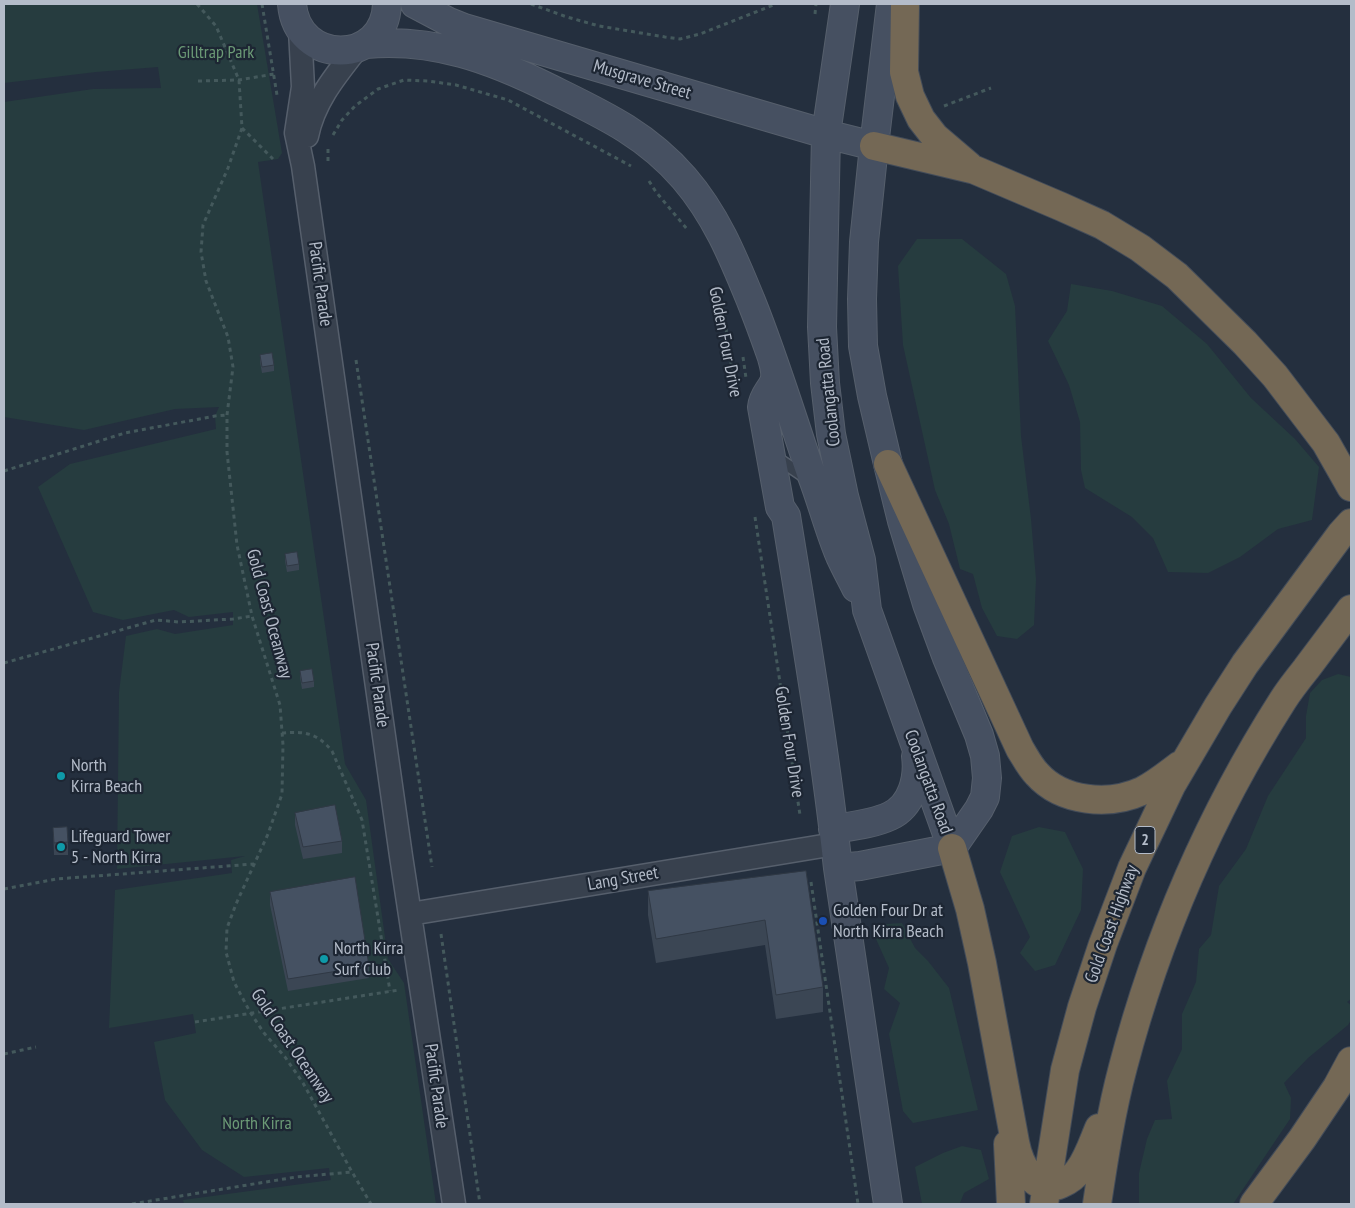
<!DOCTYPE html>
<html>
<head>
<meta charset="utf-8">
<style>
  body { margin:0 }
  #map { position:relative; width:1355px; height:1208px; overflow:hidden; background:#242f3e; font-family:"PT Sans Narrow",sans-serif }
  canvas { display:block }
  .frame { position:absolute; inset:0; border:5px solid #b4bcc9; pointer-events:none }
</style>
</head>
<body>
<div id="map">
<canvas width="1355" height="1208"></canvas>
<div class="frame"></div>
</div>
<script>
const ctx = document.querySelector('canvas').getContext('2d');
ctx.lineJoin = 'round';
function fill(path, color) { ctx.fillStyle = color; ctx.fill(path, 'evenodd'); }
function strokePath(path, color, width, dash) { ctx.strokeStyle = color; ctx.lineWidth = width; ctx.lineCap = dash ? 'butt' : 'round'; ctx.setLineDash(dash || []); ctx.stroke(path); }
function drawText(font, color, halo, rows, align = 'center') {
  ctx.font = font + ' "PT Sans Narrow",sans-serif'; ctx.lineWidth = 4.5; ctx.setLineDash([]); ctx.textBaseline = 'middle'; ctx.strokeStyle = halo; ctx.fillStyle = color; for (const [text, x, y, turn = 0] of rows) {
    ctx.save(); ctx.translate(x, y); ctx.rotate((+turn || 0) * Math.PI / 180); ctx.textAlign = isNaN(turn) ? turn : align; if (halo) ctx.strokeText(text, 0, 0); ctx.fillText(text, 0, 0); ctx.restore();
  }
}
const green = new Path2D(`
  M 4,4 L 257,4 L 282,153 L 278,159 L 258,162 L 345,764 L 366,800 L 388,959 L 404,983 L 436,1204 L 184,1204 L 183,1200 L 331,1180 L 329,1168 L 244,1177 L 202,1150 L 165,1100 L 154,1042 L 196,1033 L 193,1014 L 109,1028 L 115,890 L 232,873 L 231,860 L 245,856 L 117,869 L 119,692 L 126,636 L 157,629 L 175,634 L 233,625 L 233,612 L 189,617 L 174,610 L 123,620 L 93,612 L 38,487 L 70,464 L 216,429 L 215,416 L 219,407 L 175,409 L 84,430 L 4,417 L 4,102 L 93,89 L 161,88 L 158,67 L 96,72 L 4,83 Z
  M 917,239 L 962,239 L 1006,274 L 1015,306 L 1021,436 L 1031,519 L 1036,579 L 1034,625 L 1017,639 L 997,636 L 982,608 L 973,574 L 960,569 L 949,524 L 935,490 L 903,345 L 898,266 Z
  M 1071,284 L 1112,291 L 1162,306 L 1207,344 L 1251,398 L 1295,439 L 1319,467 L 1312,520 L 1278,529 L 1240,557 L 1208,573 L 1168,572 L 1153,538 L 1132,517 L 1085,488 L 1081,470 L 1080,422 L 1069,385 L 1048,341 L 1067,311 Z
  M 1338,674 L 1351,677 L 1351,999 L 1347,1002 L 1351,1005 L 1351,1020 L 1348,1025 L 1308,1058 L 1284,1083 L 1291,1098 L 1290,1119 L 1233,1204 L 1139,1204 L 1139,1173 L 1147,1139 L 1155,1120 L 1172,1119 L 1167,1081 L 1182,1049 L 1182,1014 L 1196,982 L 1199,949 L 1211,935 L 1219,886 L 1246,849 L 1268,796 L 1306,738 L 1306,716 L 1310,693 L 1322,680 Z
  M 1039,827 L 1065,832 L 1083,869 L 1081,910 L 1055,965 L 1035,971 L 1020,953 L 1030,937 L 1000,872 L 1012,836 Z
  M 902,923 L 915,948 L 928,961 L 949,988 L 978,1110 L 913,1123 L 903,1111 L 889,1034 L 900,1003 L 884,989 L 889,968 L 876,939 L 886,924 Z
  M 962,1146 L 981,1150 L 989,1179 L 964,1193 L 960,1203 L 961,1204 L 922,1204 L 915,1167 L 943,1153 Z`);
const path = new Path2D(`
  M 197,4 L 216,26 L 239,80 L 242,128 L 228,168 L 203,225 L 201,252 L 206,281 L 228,337 L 233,367 L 227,415 L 227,452 L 237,545 L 252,616 L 280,705 L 283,745 L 282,794 L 268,834 L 236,904 L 227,928 L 226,952 L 234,982 L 250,1012 L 264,1033 L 285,1057 L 303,1083 L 352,1172 L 371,1204
  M 262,4 L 277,95
  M 531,4 L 567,17 L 599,26 L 665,37 L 680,39 L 700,34 L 776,4
  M 815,14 L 816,4
  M 198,81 L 239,80 L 274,74
  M 944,106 L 991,88
  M 242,128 L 273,159
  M 333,135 L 342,120 L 355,106 L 378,89 L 404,80 L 428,81 L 456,85 L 508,100 L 631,166
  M 328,161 L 328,148
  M 649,181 L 656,192 L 687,229
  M 720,297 L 724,315 L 736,397
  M 743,357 L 746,378
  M 356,360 L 432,867
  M 4,471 L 125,433 L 215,416 L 227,415
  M 755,517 L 800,815
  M 4,663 L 156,620 L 179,622 L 233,619 L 252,616
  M 282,733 C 305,731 317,733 332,751 L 362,820 L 390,991
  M 811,882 L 858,1204
  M 4,889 L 56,879 L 254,864
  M 441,934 L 480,1204
  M 195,1022 L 399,990
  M 4,1054 L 36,1047
  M 132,1204 L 296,1177 L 352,1172`);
const lane = new Path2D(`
  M 774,456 L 808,479`);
const street = new Path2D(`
  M 300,30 L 303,87 L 296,133 L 303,166 L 401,856 L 454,1204
  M 307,136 C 314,101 336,75 358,47
  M 410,914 L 835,844`);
const secondary = new Path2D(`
  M 292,4 C 297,66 385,66 387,4
  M 415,4 L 449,22 L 464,28 L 826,134 L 874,146
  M 845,4 L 826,134 L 822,327 L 825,383 L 831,434 L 844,496 L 861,560 L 867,610 L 952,848
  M 891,4 L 874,146 L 864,242 L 862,299 L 863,346 L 872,396 L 888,464 L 902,521 L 927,604 L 947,658 L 979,735 L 985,756 L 987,778 L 985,797 L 979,809 L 952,848
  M 366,44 C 434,38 491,59 551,89 C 602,114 646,134 684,178 C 716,215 733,257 751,301 C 774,358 792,418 812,476 C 822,502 829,530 840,556 C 845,567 851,578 856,588
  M 772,358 C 774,365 777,374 774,382 C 770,391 763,396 762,407 L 780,507 L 786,516 C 805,633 825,750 838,868 L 888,1204
  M 833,829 C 852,826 873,824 890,816 C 912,806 919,778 916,756
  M 838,868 L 860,866 L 952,848`);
const highway = new Path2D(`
  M 905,4 L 904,72 L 910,96 L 921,119 L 935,137 L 969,166
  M 874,146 L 975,170 L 1062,207 L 1102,225 L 1140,248 L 1177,276 L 1245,343 L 1275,376 L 1326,443 L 1351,487
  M 888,464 L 1020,749 C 1025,757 1030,767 1037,774 C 1062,802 1109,806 1142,791 C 1156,784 1168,774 1180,765
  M 952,848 L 970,909 L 982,963 L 1015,1142 C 1019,1163 1034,1196 1061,1184 C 1068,1181 1075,1176 1079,1170 C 1088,1158 1093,1142 1099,1128
  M 1008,1144 L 1011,1204
  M 1044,1204 L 1065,1070 L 1082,1007 L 1103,944 L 1132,868 L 1171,786 L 1218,706 L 1245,664 L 1341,534 L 1351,523
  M 1097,1204 C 1104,1158 1111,1112 1123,1067 C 1157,937 1211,813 1283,700 C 1290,689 1298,679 1306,669 C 1321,649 1336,629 1351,609
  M 1254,1204 L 1302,1139 L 1337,1087 L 1351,1061`);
const wall = new Path2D(`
  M 260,355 L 274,365 L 274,371 L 262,373 L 260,362 Z
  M 285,554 L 299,564 L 299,570 L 287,572 L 285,561 Z
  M 300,671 L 314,681 L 314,687 L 302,689 L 300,677 Z
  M 295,813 L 342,841 L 342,853 L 303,859 L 295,825 Z
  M 53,828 L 68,842 L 68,855 L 54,855 Z
  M 806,871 L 823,987 L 823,1012 L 776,1019 L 765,945 L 656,963 L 648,915 L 648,891 Z
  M 270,892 L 369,966 L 369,978 L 288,991 L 270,905 Z`);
const building = new Path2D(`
  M 272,353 L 274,365 L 262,367 L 260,355 Z
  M 297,552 L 299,564 L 287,566 L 285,554 Z
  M 312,669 L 314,681 L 302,683 L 300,671 Z
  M 335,805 L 342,841 L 303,847 L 295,813 Z
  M 67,827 L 68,842 L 54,843 L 53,828 Z
  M 806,871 L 823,987 L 776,995 L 765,920 L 656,939 L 648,891 Z
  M 355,877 L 369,966 L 288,979 L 270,892 Z`);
const markers = [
  [61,776,5,"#0f9aa8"],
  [61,847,5,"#0f9aa8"],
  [823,921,5,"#1a4fb4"],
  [324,959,5,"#0f9aa8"]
];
const shields = [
  [1145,840,20]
];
const shieldNames = [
  ["2",1145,840]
];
const parkNames = [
  ["Gilltrap Park",216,53],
  ["North Kirra",257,1124]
];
const streetNames = [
  ["Musgrave Street",642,80,16],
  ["Pacific Parade",320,284,82],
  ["Golden Four Drive",725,342,79],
  ["Coolangatta Road",829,392,-96],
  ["Gold Coast Oceanway",269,614,75],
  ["Pacific Parade",377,685,82],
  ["Golden Four Drive",789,742,81],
  ["Coolangatta Road",928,782,70],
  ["Lang Street",623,879,-10],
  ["Gold Coast Highway",1112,924,-70],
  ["Gold Coast Oceanway",292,1046,56],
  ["Pacific Parade",436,1086,82]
];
const poiNames = [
  ["North",71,766],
  ["Kirra Beach",71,787],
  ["Lifeguard Tower",71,837],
  ["5 - North Kirra",71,858],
  ["Golden Four Dr at",833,911],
  ["North Kirra Beach",833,932],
  ["North Kirra",334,949],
  ["Surf Club",334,970]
];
fill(green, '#263c3f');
strokePath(lane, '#565f6c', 14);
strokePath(street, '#565f6c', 25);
strokePath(secondary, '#565f6c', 30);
strokePath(highway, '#434c59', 30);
strokePath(path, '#44595c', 3, [4, 4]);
strokePath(lane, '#38414e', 11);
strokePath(street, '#38414e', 22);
strokePath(secondary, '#465061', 28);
strokePath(highway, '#746855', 28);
fill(wall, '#3b4654');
fill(building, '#455162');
strokePath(building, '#303945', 1);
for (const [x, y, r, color] of markers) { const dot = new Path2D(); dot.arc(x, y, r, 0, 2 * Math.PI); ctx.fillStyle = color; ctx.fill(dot); strokePath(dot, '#1d2633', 2); }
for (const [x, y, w] of shields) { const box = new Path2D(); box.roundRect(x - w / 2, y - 13.5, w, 27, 4); ctx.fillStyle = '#1d2633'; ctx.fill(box); strokePath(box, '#b4bcc9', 1); }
drawText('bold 16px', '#b4bcc9', null, shieldNames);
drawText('18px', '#6b9a76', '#1d2633', parkNames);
drawText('18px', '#b4bcc9', '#1d2633', streetNames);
drawText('18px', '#b4bcc9', '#1d2633', poiNames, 'left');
</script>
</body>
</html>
